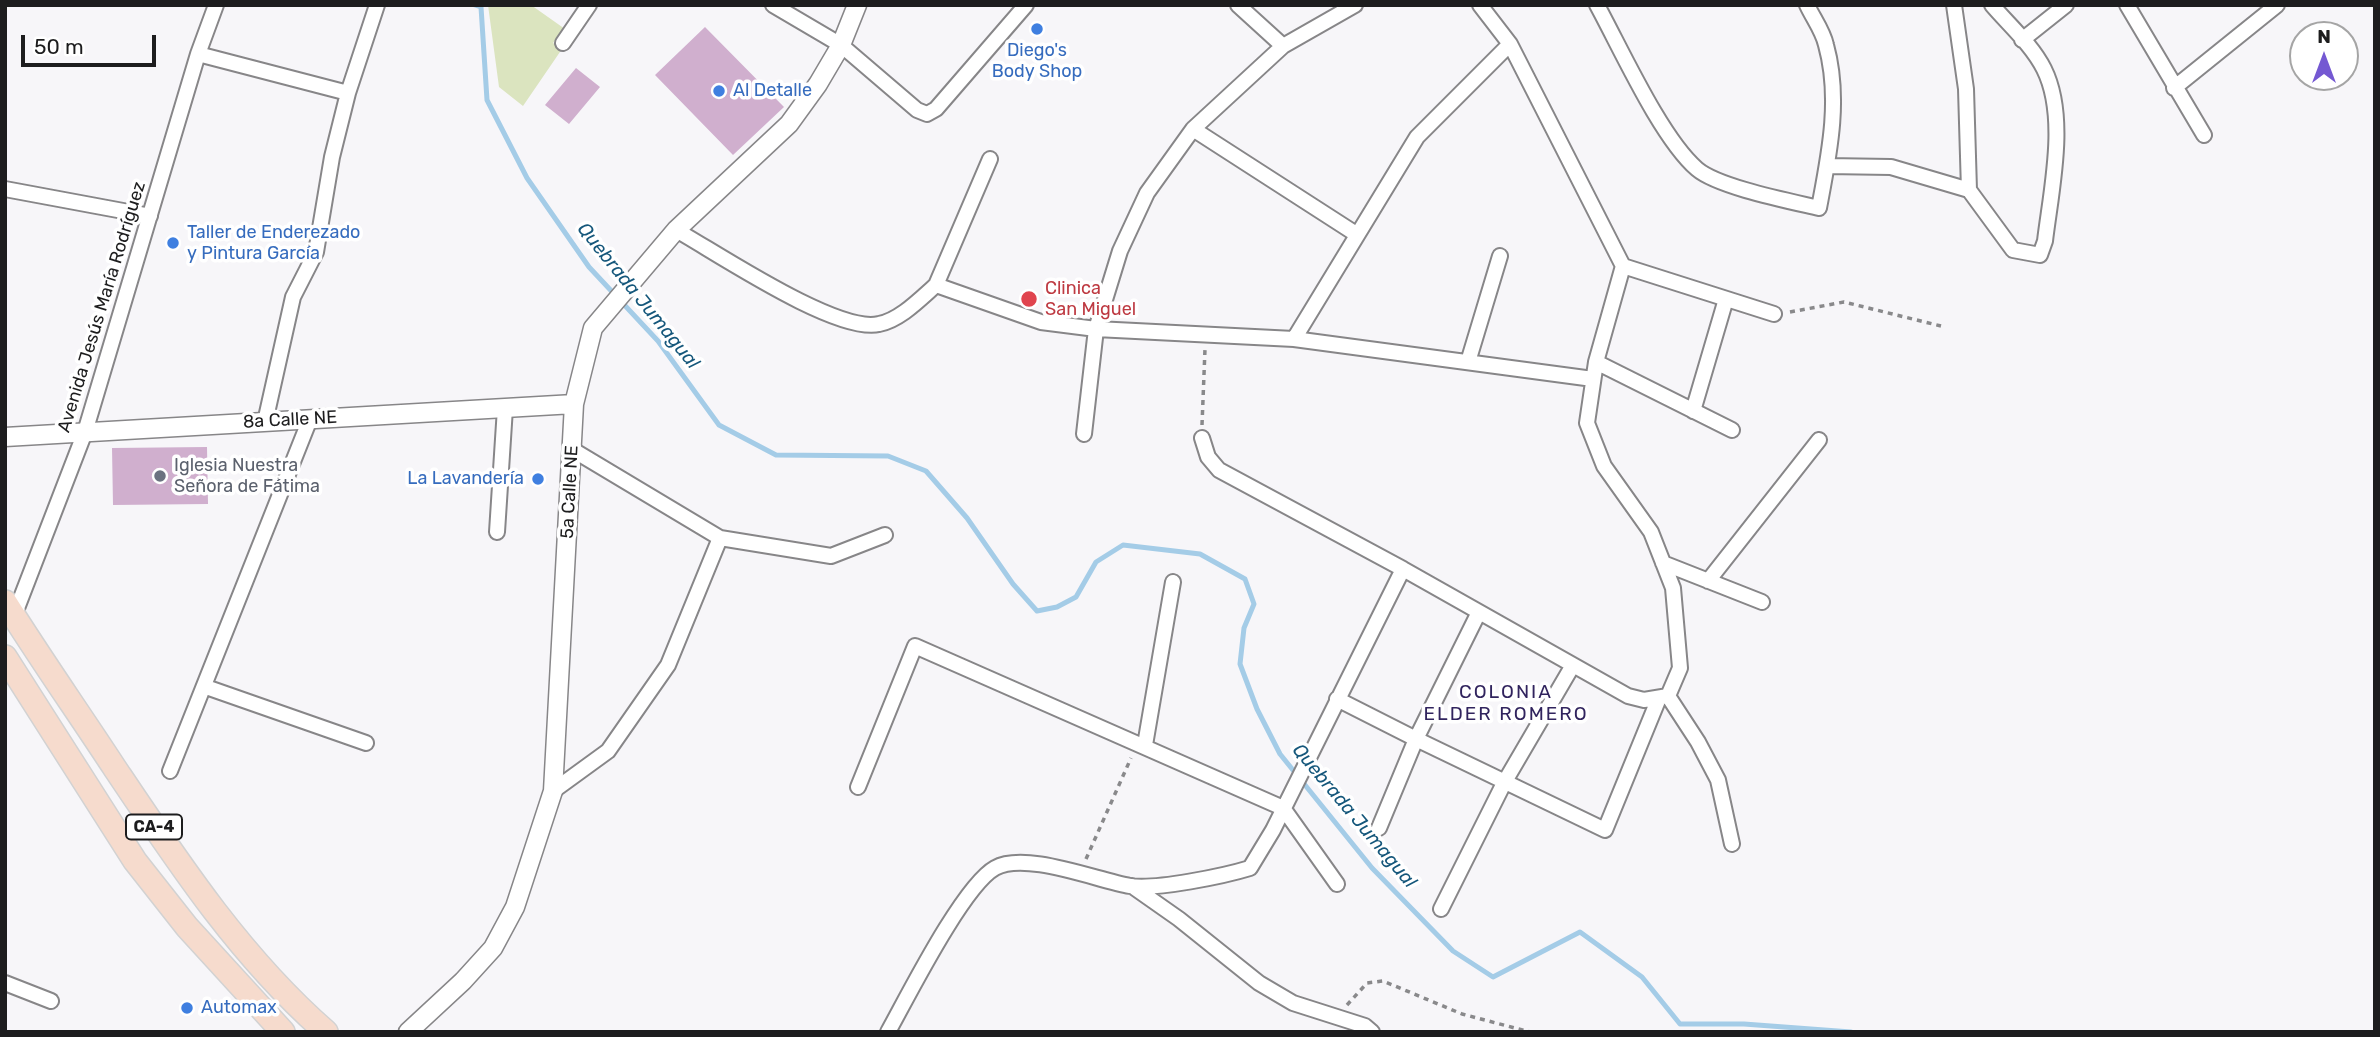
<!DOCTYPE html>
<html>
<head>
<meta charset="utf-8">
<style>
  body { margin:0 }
  #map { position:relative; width:2380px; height:1037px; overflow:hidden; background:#f7f6f9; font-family:Rubik,sans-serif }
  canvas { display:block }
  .frame { position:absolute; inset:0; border:7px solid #1d1d1e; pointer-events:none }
  .north { position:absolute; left:2289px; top:21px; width:70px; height:70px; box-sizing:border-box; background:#fff; border:2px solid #a5a5a5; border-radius:50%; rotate:0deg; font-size:19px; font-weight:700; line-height:28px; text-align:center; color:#1d1d1e }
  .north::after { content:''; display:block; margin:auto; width:24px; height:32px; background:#7458d2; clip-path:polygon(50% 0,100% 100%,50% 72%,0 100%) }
  .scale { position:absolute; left:21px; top:35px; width:135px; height:32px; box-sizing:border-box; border:4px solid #1d1d1e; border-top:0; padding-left:9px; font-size:21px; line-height:24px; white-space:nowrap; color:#1d1d1e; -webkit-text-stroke:5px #fff; paint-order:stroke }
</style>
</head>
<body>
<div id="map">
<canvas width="2380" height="1037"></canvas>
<div class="frame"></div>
<div class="north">N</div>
<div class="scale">50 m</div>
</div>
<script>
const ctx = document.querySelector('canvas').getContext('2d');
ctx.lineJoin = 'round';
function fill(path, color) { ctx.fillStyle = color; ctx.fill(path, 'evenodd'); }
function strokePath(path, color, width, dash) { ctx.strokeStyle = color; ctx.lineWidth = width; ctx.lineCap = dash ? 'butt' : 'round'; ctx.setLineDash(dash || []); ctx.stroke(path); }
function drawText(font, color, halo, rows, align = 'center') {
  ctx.font = font + ' Rubik,sans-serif'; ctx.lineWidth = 7; ctx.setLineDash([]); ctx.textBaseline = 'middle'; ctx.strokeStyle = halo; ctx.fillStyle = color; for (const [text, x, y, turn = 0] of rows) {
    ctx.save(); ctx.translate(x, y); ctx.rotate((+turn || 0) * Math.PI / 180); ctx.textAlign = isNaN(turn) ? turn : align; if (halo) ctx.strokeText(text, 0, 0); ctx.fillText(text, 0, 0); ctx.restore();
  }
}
const green = new Path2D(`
  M 488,5 L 531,5 L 565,29 L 553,43 L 562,49 L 523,106 L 499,87 Z`);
const stream = new Path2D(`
  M 475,5 L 481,7 L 487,100 L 527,178 L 589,267 L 658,341 L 719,425 L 776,455 L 888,456 L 926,471 L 967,518 L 1013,584 L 1037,611 L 1057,607 L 1076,597 L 1096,562 L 1123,545 L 1200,554 L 1245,579 L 1254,604 L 1244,628 L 1240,664 L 1257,709 L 1280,754 L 1372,868 L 1453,951 L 1493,977 L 1580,932 L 1642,977 L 1680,1024 L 1744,1024 L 1851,1032`);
const building = new Path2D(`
  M 705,27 L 784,107 L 733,155 L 655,75 Z
  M 576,68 L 600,87 L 569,124 L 545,105 Z
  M 207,447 L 208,504 L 113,505 L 112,448 Z`);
const path = new Path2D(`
  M 1790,312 L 1844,302 L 1941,326
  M 1202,425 L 1205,349
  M 1086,859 L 1131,758
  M 1347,1005 L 1367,983 L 1383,981 L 1462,1014 L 1530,1032`);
const minor = new Path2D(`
  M 773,5 L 841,45 L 917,110 L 927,114 L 936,109 L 1026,5
  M 1238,5 L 1283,46
  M 1480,5 L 1510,44 L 1623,266 L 1774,314
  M 1597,5 C 1621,49 1661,138 1697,169 C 1718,187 1789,201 1819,208 C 1829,155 1841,99 1826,45 C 1823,31 1813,18 1807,5
  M 1954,5 L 1966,89 L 1969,190 L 2013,250 L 2040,255 L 2045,241 C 2051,190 2068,117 2044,69 C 2032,45 2009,25 1992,5
  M 2127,5 L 2204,135
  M 2022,40 L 2066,5
  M 563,43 L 589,5
  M 198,54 L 348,93
  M 2174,88 L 2277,5
  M 1193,129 L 1356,234
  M 1827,166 L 1891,167 L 1969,190
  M 5,189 L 150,216
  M 676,230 C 717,253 837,334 879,324 C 900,320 920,299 936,285 L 1041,322 L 1096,329 L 1294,339 L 1593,379
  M 936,285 L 990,159
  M 1294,339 L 1417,137 L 1510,44
  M 1468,362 L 1500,256
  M 1596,362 L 1732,430
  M 1693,411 L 1726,299
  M 265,422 L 293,297 L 316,252 L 332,157 L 348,93 L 377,5
  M 1084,434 L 1096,329 L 1120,251 L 1147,193 L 1193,129 L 1283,46 L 1355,5
  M 1202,438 L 1208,457 L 1219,470 L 1403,569
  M 573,450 L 720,538 L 831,556 L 885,535
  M 497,532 L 505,408
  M 1663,563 L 1762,602
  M 1708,581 L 1819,440
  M 14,616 L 85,432 L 198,54 L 216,5
  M 206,687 L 366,743
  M 1668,696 L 1698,742 L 1718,780 L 1732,844
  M 1337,699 L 1416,739 L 1479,612
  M 1145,745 L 1173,582
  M 170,771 L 310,419
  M 858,787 L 915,646 L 1283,808 L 1337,884
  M 553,791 L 608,751 L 668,665 L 720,538
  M 1379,828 L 1416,739 L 1605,830 L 1659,698
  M 1132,886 L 1179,919 L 1259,983 L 1293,1003 L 1365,1026 L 1372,1032
  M 1441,909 L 1504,783 L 1573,665
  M 5,983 L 51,1001
  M 888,1032 C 908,996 963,886 995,868 C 1025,851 1096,880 1130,886 C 1156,890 1224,876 1250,868 L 1273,830 L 1403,569 L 1628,696 L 1644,700 L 1668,696 L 1680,668 L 1673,588 L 1651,532 L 1604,466 L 1587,423 L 1596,362 L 1623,266`);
const tertiary = new Path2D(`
  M 5,437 L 574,404
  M 408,1032 L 463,981 L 493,948 L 515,907 L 553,791 L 574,404 L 593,328 L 676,230 L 789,124 L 818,84 L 841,45 L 857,5`);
const primary = new Path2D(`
  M 5,602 C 40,658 78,712 114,767 C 177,861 240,957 326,1032
  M 5,657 L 135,861 L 187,927 L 283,1032`);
const markers = [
  [1037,29,7,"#3f7fe0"],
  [719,91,7,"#3f7fe0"],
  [173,243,7,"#3f7fe0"],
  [1029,299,9,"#e0444e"],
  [160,476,7,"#6b7280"],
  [538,479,7,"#3f7fe0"],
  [187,1008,7,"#3f7fe0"]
];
const shields = [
  [154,827,56]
];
const shieldNames = [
  ["CA-4",154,827]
];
const shopNames = [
  ["Diego's",1037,51,"center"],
  ["Body Shop",1037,72,"center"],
  ["Al Detalle",733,91],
  ["Taller de Enderezado",187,233],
  ["y Pintura García",187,254],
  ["La Lavandería",524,479,"right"],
  ["Automax",201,1008]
];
const healthNames = [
  ["Clinica",1045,289],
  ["San Miguel",1045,310]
];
const streetNames = [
  ["Avenida Jesús María Rodríguez",102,307,-73],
  ["8a Calle NE",290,420,-3],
  ["5a Calle NE",570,492,-87]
];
const worshipNames = [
  ["Iglesia Nuestra",174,466],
  ["Señora de Fátima",174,487]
];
const waterNames = [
  ["Quebrada Jumagual",638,296,51],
  ["Quebrada Jumagual",1354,816,50]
];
const neighbourhoodNames = [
  ["COLONIA",1506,693],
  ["ELDER ROMERO",1506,715]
];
fill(green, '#dbe4bf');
strokePath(stream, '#a4cce7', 5);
fill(building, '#d0afce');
strokePath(minor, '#878688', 18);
strokePath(tertiary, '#878688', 21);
strokePath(primary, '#d2d2d2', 26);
strokePath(path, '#89898b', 3.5, [5, 5]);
strokePath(minor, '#fff', 14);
strokePath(tertiary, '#fff', 18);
strokePath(primary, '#f6dbcd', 23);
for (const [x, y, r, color] of markers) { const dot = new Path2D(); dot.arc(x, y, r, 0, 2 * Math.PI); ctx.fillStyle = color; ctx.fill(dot); strokePath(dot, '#fff', 2.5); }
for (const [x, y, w] of shields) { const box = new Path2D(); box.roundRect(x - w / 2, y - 12.5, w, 25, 5); ctx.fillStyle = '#fff'; ctx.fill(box); strokePath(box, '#1d1d1e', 2); }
drawText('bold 16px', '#1d1d1e', null, shieldNames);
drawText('18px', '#366cbe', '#fff', shopNames, 'left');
drawText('18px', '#be3a42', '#fff', healthNames, 'left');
drawText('18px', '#1d1d1e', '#fff', streetNames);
drawText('18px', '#5b616d', '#fff', worshipNames, 'left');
drawText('italic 19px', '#15577b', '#fff', waterNames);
ctx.letterSpacing = '2px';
drawText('19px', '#31245e', '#fff', neighbourhoodNames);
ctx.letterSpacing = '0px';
</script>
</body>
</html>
